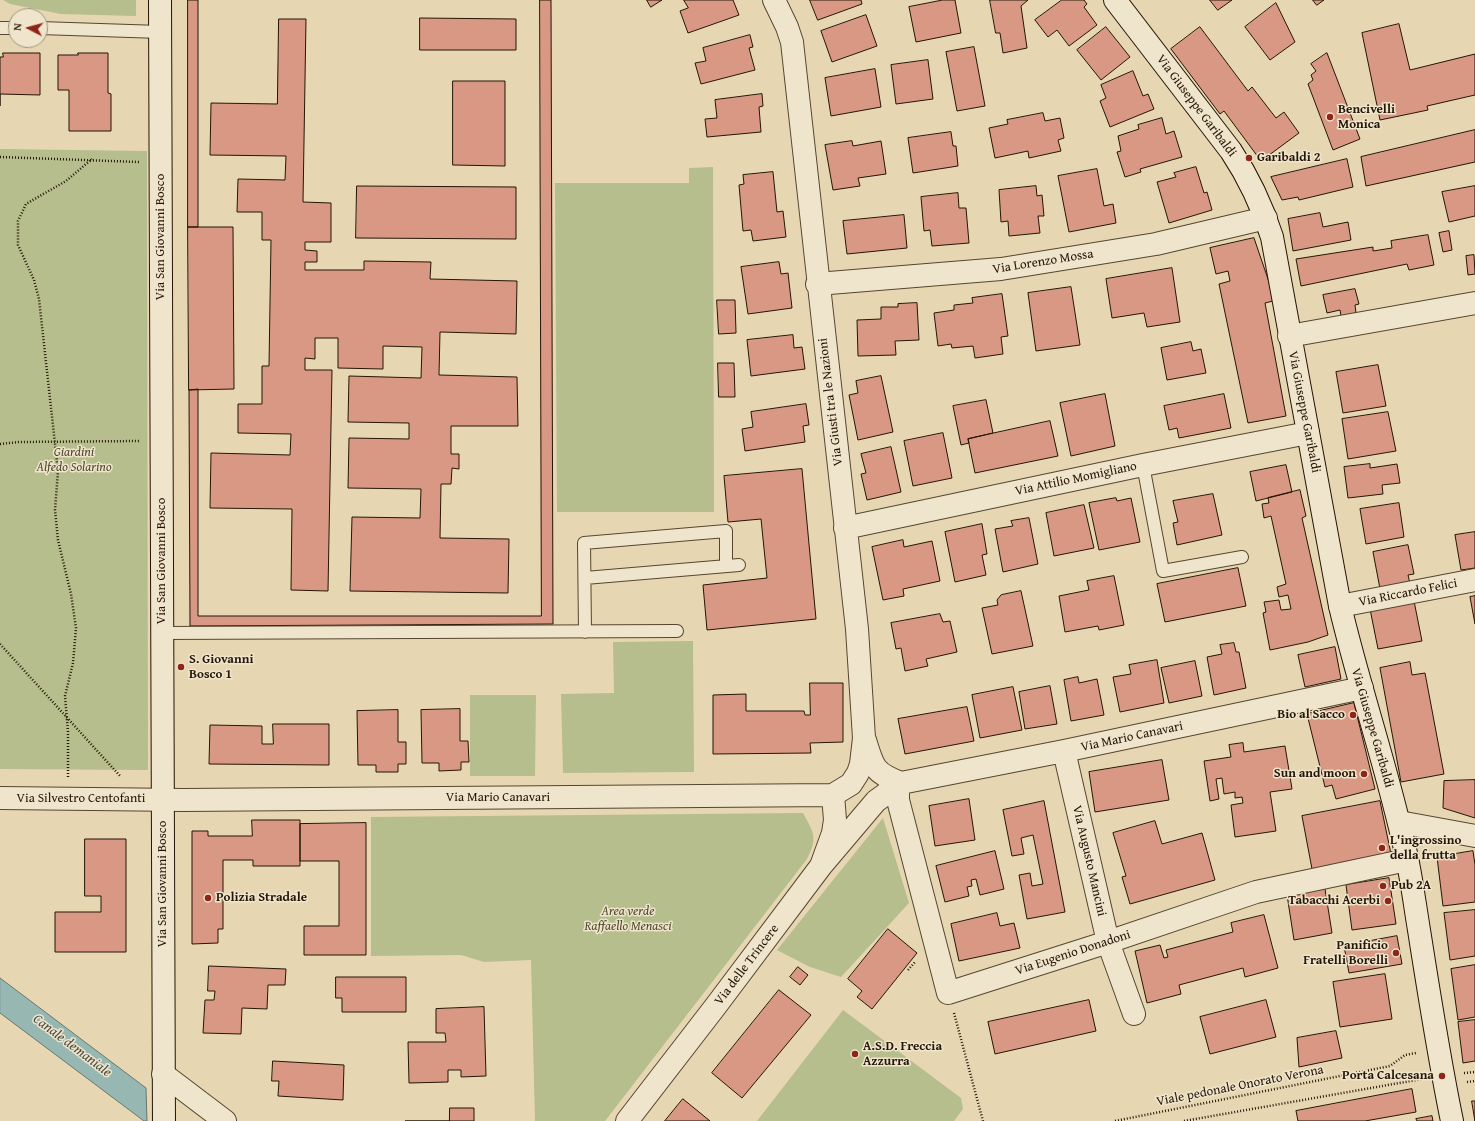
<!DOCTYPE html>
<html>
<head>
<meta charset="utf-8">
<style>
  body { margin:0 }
  #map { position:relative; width:1475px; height:1121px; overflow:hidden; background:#e6d7b2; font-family:"Gentium Book Plus",serif }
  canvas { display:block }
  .north { position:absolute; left:8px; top:8px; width:40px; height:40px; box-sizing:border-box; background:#efe5cd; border:1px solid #9e927d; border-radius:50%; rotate:276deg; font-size:11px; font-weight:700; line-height:16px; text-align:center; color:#251505 }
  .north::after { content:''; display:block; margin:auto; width:14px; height:18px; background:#8f2418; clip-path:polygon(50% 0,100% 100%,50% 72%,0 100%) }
</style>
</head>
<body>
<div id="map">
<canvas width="1475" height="1121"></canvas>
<div class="north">N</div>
</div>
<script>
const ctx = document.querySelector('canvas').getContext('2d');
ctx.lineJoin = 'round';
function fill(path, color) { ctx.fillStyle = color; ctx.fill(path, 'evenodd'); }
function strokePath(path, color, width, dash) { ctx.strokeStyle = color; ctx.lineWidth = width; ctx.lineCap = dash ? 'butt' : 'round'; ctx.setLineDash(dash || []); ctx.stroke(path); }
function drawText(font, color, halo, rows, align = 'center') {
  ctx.font = font + ' "Gentium Book Plus",serif'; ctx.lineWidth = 3; ctx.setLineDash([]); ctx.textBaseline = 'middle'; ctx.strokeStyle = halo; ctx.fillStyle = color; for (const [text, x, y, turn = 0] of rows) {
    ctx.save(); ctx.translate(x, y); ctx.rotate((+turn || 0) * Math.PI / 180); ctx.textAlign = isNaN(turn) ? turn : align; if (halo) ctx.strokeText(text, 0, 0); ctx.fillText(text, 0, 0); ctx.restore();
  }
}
const green = new Path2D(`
  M 3,0 L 136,0 L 136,16 L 61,14 L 10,4 Z
  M 0,149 L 147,151 L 148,770 L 0,769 Z
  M 713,167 L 714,512 L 557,512 L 555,183 L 689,183 L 689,168 Z
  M 693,641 L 694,772 L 563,773 L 561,694 L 614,693 L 613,642 Z
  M 470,695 L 536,695 L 535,776 L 470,776 Z
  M 803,813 C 814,833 818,838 807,859 L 605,1121 L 535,1121 L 531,960 L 484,962 L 461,955 L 371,956 L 371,817 Z
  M 883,818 L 909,903 L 841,977 L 810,967 L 777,950 Z
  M 843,1010 L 961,1098 L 963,1109 L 954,1121 L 757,1121 Z`);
const water = new Path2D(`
  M 0,978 L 146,1088 L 147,1121 L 144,1121 L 0,1013 Z`);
const building = new Path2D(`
  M 188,0 L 198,0 L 198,227 L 188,227 Z
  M 540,0 L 551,0 L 553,624 L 190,626 L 189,390 L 198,389 L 198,616 L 541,616 Z
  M 647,0 L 662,0 L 651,7 Z
  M 684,0 L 733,0 L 739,15 L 688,33 L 680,11 L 688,8 Z
  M 810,0 L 861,0 L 862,4 L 818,20 Z
  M 943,0 L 955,0 L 961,33 L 916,42 L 909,7 Z
  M 990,0 L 1028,0 L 1021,6 L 1027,48 L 1003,53 L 1000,33 L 996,33 Z
  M 1062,0 L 1084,0 L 1087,4 L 1084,7 L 1097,25 L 1069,46 L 1057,30 L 1048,37 L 1035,20 Z
  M 1210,0 L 1232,0 L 1218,10 Z
  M 1313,0 L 1324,0 L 1317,5 Z
  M 1276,3 L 1295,42 L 1270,60 L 1245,27 Z
  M 866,15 L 877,46 L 832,62 L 821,31 Z
  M 420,18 L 516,19 L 516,50 L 420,50 Z
  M 279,19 L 306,19 L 303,202 L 331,203 L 331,242 L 305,242 L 305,250 L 317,251 L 317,262 L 305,262 L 305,270 L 364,270 L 364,261 L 431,262 L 430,279 L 517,281 L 516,334 L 440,332 L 439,375 L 517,377 L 518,426 L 451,426 L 451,454 L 459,454 L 459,469 L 452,468 L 451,484 L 441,484 L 440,538 L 509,539 L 508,593 L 350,591 L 352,517 L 420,518 L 421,489 L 348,488 L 349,438 L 409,439 L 409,423 L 348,422 L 349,376 L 421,378 L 422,347 L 383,346 L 383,369 L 338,368 L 338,338 L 315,338 L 315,359 L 305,358 L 305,370 L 332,370 L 328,591 L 291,590 L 292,509 L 210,508 L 211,453 L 290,455 L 291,434 L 238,433 L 238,404 L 262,404 L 262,366 L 269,366 L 271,240 L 262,240 L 262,212 L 237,212 L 238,179 L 285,180 L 286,156 L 210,155 L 211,103 L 277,104 Z
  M 1399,24 L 1410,70 L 1475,54 L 1475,95 L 1427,106 L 1428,110 L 1380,120 L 1362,33 Z
  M 1106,27 L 1130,57 L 1101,80 L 1077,50 Z
  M 1200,27 L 1248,91 L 1252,87 L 1276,118 L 1284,112 L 1299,133 L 1261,161 L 1224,111 L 1220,114 L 1171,49 Z
  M 750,35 L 753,47 L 749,48 L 755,70 L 701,84 L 695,63 L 706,61 L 703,48 Z
  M 974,47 L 985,106 L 957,111 L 946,52 Z
  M 3,53 L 40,53 L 40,95 L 0,94 L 0,106 L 0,57 L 3,57 Z
  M 78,53 L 108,53 L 108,93 L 111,94 L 111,131 L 69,131 L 69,90 L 58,90 L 58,55 L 78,55 Z
  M 1327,53 L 1360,139 L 1333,150 L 1308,84 L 1313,80 L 1311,75 L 1316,71 L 1311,64 Z
  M 928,60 L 933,99 L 896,104 L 891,65 Z
  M 875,69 L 881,107 L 831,116 L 825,78 Z
  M 1133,71 L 1143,96 L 1148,94 L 1154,109 L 1110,127 L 1100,101 L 1106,98 L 1101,85 Z
  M 453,81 L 505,81 L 505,166 L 453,165 Z
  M 762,94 L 763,106 L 759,107 L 761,132 L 707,137 L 705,119 L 717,118 L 715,100 Z
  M 1043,113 L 1045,121 L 1060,118 L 1064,138 L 1058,140 L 1061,151 L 1029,158 L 1028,151 L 995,158 L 989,128 L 1008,124 L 1007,120 Z
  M 1162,118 L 1166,134 L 1174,131 L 1182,157 L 1140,169 L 1141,172 L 1125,177 L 1117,152 L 1121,151 L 1118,136 L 1139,129 L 1138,125 Z
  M 1475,130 L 1475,162 L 1366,186 L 1361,157 Z
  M 951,132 L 953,146 L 956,146 L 958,166 L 913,173 L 908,138 Z
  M 852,141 L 853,146 L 881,141 L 886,174 L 858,178 L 860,186 L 833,190 L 825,145 Z
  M 1347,159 L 1353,187 L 1299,200 L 1298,197 L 1282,200 L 1271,177 Z
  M 1196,167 L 1204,193 L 1207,192 L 1212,210 L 1169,223 L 1157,182 L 1176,177 L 1174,173 Z
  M 1097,169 L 1104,206 L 1113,204 L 1116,223 L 1069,232 L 1058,176 Z
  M 773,172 L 777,212 L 783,211 L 786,237 L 753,241 L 751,230 L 743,231 L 739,185 L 744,184 L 743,175 Z
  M 357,186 L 516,187 L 516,239 L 356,238 Z
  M 1036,186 L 1037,196 L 1042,195 L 1044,216 L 1038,216 L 1040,233 L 1009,236 L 1008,221 L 1001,222 L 999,190 Z
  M 1475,186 L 1475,216 L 1449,222 L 1442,192 Z
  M 958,193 L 959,208 L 966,208 L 969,243 L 932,246 L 930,230 L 924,231 L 921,197 Z
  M 1320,213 L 1323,227 L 1348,222 L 1351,240 L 1293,251 L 1288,219 Z
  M 904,215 L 907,248 L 847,254 L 843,221 Z
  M 188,227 L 233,227 L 234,389 L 189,390 Z
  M 1449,231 L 1452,250 L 1443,252 L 1439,233 Z
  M 1428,235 L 1434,265 L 1409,270 L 1407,264 L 1301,286 L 1296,259 L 1373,247 L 1373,251 L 1392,248 L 1391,241 Z
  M 1254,238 L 1269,282 L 1273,301 L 1265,303 L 1286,416 L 1248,423 L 1219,284 L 1230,281 L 1228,271 L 1216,274 L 1210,248 Z
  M 1474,255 L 1475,274 L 1468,275 L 1466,256 Z
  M 779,262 L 781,274 L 788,273 L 792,308 L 748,314 L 741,267 Z
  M 1172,268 L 1180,322 L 1147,327 L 1144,313 L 1112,318 L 1106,279 Z
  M 1071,287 L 1080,345 L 1036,351 L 1028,293 Z
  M 1355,289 L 1359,304 L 1355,305 L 1356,313 L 1341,316 L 1340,310 L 1327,313 L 1323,295 Z
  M 1002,294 L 1008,336 L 1001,337 L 1003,354 L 975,358 L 973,346 L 952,348 L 951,344 L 938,346 L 934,313 L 954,310 L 954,305 L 973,303 L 972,298 Z
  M 717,300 L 735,300 L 736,333 L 719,334 Z
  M 917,303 L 919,340 L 895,341 L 896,355 L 858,356 L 857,320 L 881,319 L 881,307 L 898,307 L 898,304 Z
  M 793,335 L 794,348 L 802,347 L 805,369 L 751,376 L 747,340 Z
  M 1191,342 L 1193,351 L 1201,349 L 1206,373 L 1167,380 L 1161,348 Z
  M 718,363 L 734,363 L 735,397 L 719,397 Z
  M 1378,365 L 1386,406 L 1343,413 L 1336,372 Z
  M 881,376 L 893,432 L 858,440 L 849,395 L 858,393 L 856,381 Z
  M 1105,394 L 1115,446 L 1071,456 L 1060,403 Z
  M 1224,394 L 1231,428 L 1179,438 L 1177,428 L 1169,430 L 1164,406 Z
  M 986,400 L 993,433 L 968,439 L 969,443 L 961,445 L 953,406 Z
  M 806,404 L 809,425 L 803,426 L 805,442 L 745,451 L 742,429 L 753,427 L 751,412 Z
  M 1388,412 L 1396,451 L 1348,459 L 1342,419 Z
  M 1050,421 L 1058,456 L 975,473 L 968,439 Z
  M 943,433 L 952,478 L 913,486 L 904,441 Z
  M 891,447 L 901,492 L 867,500 L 861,474 L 866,473 L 861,454 Z
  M 1370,464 L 1370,468 L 1397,464 L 1400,483 L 1382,485 L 1383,494 L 1348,498 L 1344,467 Z
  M 1286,465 L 1292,492 L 1256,501 L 1250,472 Z
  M 802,469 L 816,619 L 707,630 L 703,585 L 767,578 L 761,519 L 728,522 L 724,476 Z
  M 1300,490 L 1306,516 L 1302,518 L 1328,635 L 1308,642 L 1270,650 L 1263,613 L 1266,612 L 1264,602 L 1279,600 L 1281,610 L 1291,609 L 1288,595 L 1279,597 L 1277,587 L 1286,584 L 1271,516 L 1264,518 L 1262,504 L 1269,503 L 1268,498 Z
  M 1213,494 L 1222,535 L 1177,545 L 1173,523 L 1178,522 L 1173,501 Z
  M 1116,498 L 1117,501 L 1131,498 L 1140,542 L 1099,550 L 1089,503 Z
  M 1399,503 L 1404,537 L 1366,544 L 1360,509 Z
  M 1084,505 L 1094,548 L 1054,556 L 1046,513 Z
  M 1029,518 L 1038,564 L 1003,572 L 995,529 L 1013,526 L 1011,521 Z
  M 982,524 L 987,554 L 982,555 L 986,575 L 955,582 L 945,532 Z
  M 1475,532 L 1475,568 L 1461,570 L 1455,535 Z
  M 903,540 L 904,547 L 932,541 L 940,581 L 903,589 L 904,596 L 883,600 L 872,547 Z
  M 1408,545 L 1414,574 L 1408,575 L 1411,588 L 1381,594 L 1373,552 Z
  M 1238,568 L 1246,606 L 1165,622 L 1157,584 Z
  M 1114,576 L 1124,625 L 1099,630 L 1098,626 L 1065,632 L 1059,596 L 1089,590 L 1087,581 Z
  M 1021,591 L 1033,646 L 992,654 L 982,608 L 998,605 L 997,600 L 1001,595 Z
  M 1475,596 L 1475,624 L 1470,597 Z
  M 1414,601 L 1422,641 L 1378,649 L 1370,609 Z
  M 940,614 L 943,622 L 950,621 L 957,652 L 926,659 L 928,666 L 905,671 L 901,648 L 896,649 L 891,623 Z
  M 1234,643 L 1236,652 L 1239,652 L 1246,688 L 1214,695 L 1207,657 L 1222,654 L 1220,645 Z
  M 1335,647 L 1341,679 L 1305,687 L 1298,655 Z
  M 1157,660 L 1164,703 L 1120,712 L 1113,677 L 1131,674 L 1129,665 Z
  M 1195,661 L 1202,696 L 1169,703 L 1161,668 Z
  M 1410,662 L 1412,675 L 1425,673 L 1444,774 L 1401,782 L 1380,668 Z
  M 1078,677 L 1079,683 L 1097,679 L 1104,715 L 1071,721 L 1064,680 Z
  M 810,683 L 843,683 L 843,742 L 810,743 L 811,753 L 713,754 L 713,695 L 746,694 L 746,711 L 804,711 L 805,715 L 810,715 Z
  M 1050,686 L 1057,724 L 1025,729 L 1019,692 Z
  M 1013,687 L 1022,730 L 980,738 L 972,695 Z
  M 1354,703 L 1375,789 L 1336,799 L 1332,785 L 1325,787 L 1307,714 Z
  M 967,707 L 974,741 L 905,754 L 898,719 Z
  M 460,709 L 460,741 L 468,741 L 469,762 L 461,762 L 461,770 L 439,771 L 439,763 L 422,763 L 421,710 Z
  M 398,710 L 398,742 L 406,742 L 406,764 L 398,764 L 398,772 L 376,772 L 376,765 L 358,765 L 357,711 Z
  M 273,724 L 329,724 L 329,765 L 209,764 L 210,725 L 262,726 L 262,744 L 273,744 Z
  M 1243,743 L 1244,752 L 1285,746 L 1292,789 L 1270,792 L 1276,831 L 1235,837 L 1231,805 L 1243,803 L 1242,797 L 1235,798 L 1235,792 L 1224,794 L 1222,778 L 1216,779 L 1219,799 L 1210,801 L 1204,761 L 1231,757 L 1229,745 Z
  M 1162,760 L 1169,800 L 1095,812 L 1089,772 Z
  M 1475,780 L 1475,818 L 1443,808 L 1444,781 Z
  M 969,799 L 975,840 L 935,846 L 929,806 Z
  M 1044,801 L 1065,912 L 1027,919 L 1019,875 L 1030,873 L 1032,886 L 1043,884 L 1033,835 L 1021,838 L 1024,854 L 1012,856 L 1003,810 Z
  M 1380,801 L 1391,854 L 1312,869 L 1302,816 Z
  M 252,820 L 300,820 L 300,866 L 253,866 L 253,860 L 223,860 L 223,929 L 218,929 L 218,943 L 192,944 L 192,831 L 208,831 L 208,836 L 252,836 Z
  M 1155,821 L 1162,844 L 1202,833 L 1215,880 L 1130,904 L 1122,877 L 1126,876 L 1113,833 Z
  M 366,823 L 366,955 L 304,955 L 304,926 L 339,926 L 339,861 L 300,861 L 300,824 Z
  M 85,839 L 126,839 L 126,952 L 55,952 L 55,912 L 101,912 L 101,896 L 85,896 Z
  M 995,851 L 1004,889 L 980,895 L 976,879 L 971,880 L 972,886 L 967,887 L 969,896 L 945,902 L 936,866 Z
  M 1473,851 L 1475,865 L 1475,902 L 1443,906 L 1437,857 Z
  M 1389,878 L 1396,924 L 1352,930 L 1346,885 Z
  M 1325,889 L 1332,933 L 1294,940 L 1287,895 Z
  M 1475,910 L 1475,956 L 1450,960 L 1444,913 Z
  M 997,913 L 1000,926 L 1014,923 L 1020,948 L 959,961 L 951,924 Z
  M 1264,915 L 1278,968 L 1245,977 L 1243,968 L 1179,985 L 1181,994 L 1147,1003 L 1135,951 L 1160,945 L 1164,958 L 1168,957 L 1166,950 L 1233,932 L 1231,923 Z
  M 888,929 L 917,953 L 872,1009 L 857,997 L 862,991 L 848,979 Z
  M 1397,936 L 1402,964 L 1349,973 L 1344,946 Z
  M 1475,965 L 1475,1017 L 1458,1020 L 1451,969 Z
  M 209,966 L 286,969 L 285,985 L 268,985 L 267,1009 L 242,1008 L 241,1034 L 203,1033 L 205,1000 L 214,1000 L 215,991 L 208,991 Z
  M 798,967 L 808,975 L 800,985 L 790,977 Z
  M 1385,974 L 1392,1019 L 1340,1027 L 1333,982 Z
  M 336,977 L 406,977 L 406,1012 L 342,1012 L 342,998 L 336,998 Z
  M 779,990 L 811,1015 L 742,1098 L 712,1073 Z
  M 1089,1000 L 1096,1031 L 995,1054 L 988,1022 Z
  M 1266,1000 L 1276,1037 L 1210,1054 L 1200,1017 Z
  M 484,1007 L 486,1076 L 461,1077 L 461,1070 L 448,1070 L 448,1082 L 409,1083 L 408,1042 L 446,1042 L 445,1033 L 436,1033 L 436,1009 Z
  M 1475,1020 L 1475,1061 L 1463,1063 L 1458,1022 Z
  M 1336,1031 L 1342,1058 L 1299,1067 L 1297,1038 Z
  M 273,1061 L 344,1065 L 343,1100 L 278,1096 L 279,1081 L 272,1081 Z
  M 1412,1089 L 1416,1112 L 1365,1121 L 1298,1121 L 1296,1111 Z
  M 683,1099 L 710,1121 L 665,1121 Z
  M 1472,1101 L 1475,1101 L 1475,1121 Z
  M 450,1108 L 474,1108 L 474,1121 L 405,1121 L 449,1121 Z
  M 1432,1116 L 1433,1121 L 1417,1121 L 1416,1119 Z`);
const path = new Path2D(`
  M 0,157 L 139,162
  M 0,444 L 19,442 L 139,441
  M 0,644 L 121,777
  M 68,777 L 68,732 L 65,696 L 73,663 L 76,628 L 71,594 L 58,540 L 55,510 L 58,471 L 39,299 L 34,280 L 18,245 L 18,221 L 26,204 L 66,181 L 92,159
  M 908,970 L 916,961
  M 954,1013 L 983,1121
  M 1464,1073 L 1475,1072
  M 1467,1082 L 1475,1081
  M 1115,1121 L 1390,1066 L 1405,1055 L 1416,1053
  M 1184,1121 L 1422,1079`);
const lane = new Path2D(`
  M 0,28 L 16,28
  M 40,28 L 160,32
  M 1143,465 L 1163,571 L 1242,557
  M 585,578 L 739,565
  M 585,632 L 584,543 L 726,531 L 726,566
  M 162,633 L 677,631`);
const street = new Path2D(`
  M 817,284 L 1001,269 L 1156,244 L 1266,218
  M 1289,336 L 1475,303
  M 845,528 L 1143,465 L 1308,433
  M 1340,606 L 1475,580
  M 865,740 C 873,767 874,773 901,783 L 898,792 L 898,800 L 948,993 L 1108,942 L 1256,892 L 1407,860
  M 1064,751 L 1108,942 L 1134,1014
  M 0,798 L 183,800 L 833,795 L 851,784 L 858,773 L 861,764 L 864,738 L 857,629 L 792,42 L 787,27 L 774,0
  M 1399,822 L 1475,836
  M 821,866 L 876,801 L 901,783 L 1064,751 L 1362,688
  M 163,1074 L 225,1121
  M 627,1121 L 715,1007 L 821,866 L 833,833 L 835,820 L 833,795`);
const secondary = new Path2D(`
  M 160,0 L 164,1121
  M 1115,0 L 1231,151 C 1249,178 1262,206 1272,237 L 1340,606 C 1360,691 1389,773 1407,858 C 1412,882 1415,906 1419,930 C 1429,994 1439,1058 1452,1121`);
const markers = [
  [1330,117,4,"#8f2418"],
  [1249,158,4,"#8f2418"],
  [181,667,4,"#8f2418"],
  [1353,715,4,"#8f2418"],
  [1364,774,4,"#8f2418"],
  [1382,848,4,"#8f2418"],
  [1383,886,4,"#8f2418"],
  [208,898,4,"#8f2418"],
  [1388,901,4,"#8f2418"],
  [1396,953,4,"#8f2418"],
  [855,1054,4,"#8f2418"],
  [1442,1076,4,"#8f2418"]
];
const streetNames = [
  ["Via Giuseppe Garibaldi",1196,106,53],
  ["Via San Giovanni Bosco",161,237,-90],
  ["Via Lorenzo Mossa",1043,262,-9],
  ["Via Giusti tra le Nazioni",831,402,-97],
  ["Via Giuseppe Garibaldi",1304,412,79],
  ["Via Attilio Momigliano",1076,479,-12],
  ["Via San Giovanni Bosco",162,561,-90],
  ["Via Riccardo Felici",1408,593,-11],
  ["Via Giuseppe Garibaldi",1372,728,74],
  ["Via Mario Canavari",1132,737,-12],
  ["Via Mario Canavari",498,798],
  ["Via Silvestro Centofanti",81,799],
  ["Via Augusto Mancini",1089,861,77],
  ["Via San Giovanni Bosco",163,884,-90],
  ["Via Eugenio Donadoni",1073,953,-18],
  ["Via delle Trincere",747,965,-53],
  ["Viale pedonale Onorato Verona",1240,1086,-11]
];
const poiNames = [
  ["Bencivelli",1338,110],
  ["Monica",1338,125],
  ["Garibaldi 2",1257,158],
  ["S. Giovanni",189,660],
  ["Bosco 1",189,675],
  ["Bio al Sacco",1345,715,"right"],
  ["Sun and moon",1356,774,"right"],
  ["L'ingrossino",1390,841],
  ["della frutta",1390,856],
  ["Pub 2A",1391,886],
  ["Polizia Stradale",216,898],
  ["Tabacchi Acerbi",1380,901,"right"],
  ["Panificio",1388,946,"right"],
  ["Fratelli Borelli",1388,961,"right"],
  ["A.S.D. Freccia",863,1047],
  ["Azzurra",863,1062],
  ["Porta Calcesana",1434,1076,"right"]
];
const parkNames = [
  ["Giardini",74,453],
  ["Alfedo Solarino",74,468],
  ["Area verde",628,912],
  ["Raffaello Menasci",628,927]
];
const waterNames = [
  ["Canale demaniale",72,1046,37]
];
fill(green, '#b5be8c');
fill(water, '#97b8b2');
strokePath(water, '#69776d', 1);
fill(building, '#d89884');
strokePath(building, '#251505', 1);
strokePath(lane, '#554630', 14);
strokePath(street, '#554630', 24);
strokePath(secondary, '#251505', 24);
strokePath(path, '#251505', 2.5, [1, 2]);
strokePath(lane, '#efe5cd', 12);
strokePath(street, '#efe5cd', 22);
strokePath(secondary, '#efe5cd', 22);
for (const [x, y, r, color] of markers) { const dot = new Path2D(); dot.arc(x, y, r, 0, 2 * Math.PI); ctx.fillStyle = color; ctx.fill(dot); strokePath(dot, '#efe5cd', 1.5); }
drawText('13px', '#251505', '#efe5cd', streetNames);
drawText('bold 13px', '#251505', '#efe5cd', poiNames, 'left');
drawText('italic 13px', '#50482e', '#efe5cd', parkNames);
drawText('italic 14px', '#4d4e42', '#efe5cd', waterNames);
</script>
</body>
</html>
